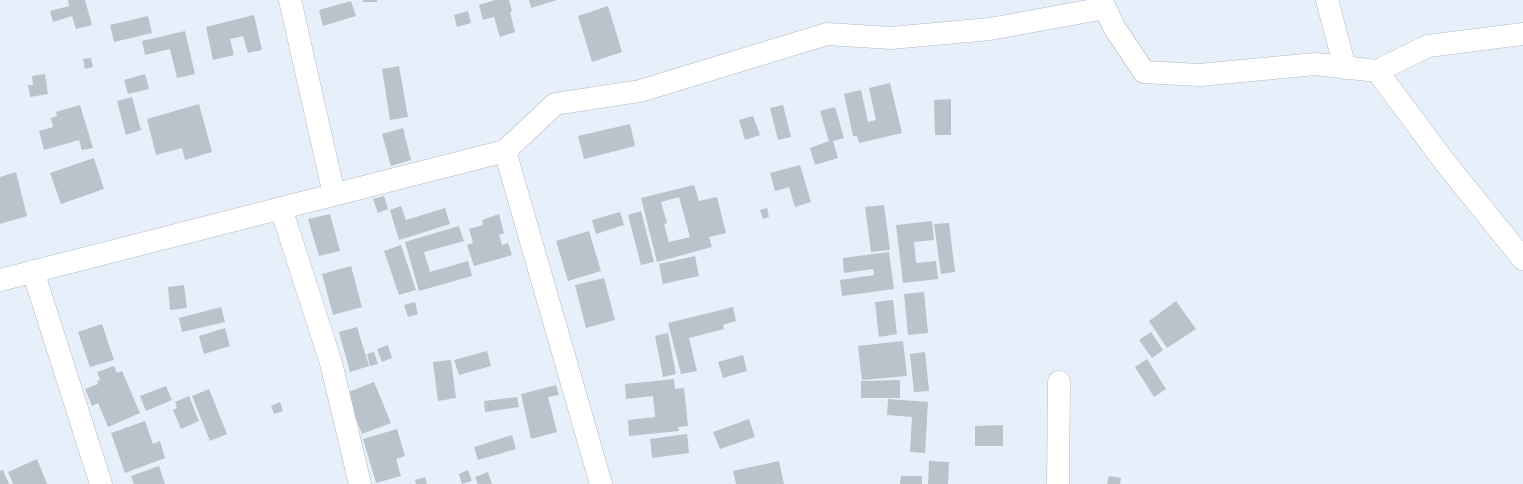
<!DOCTYPE html>
<html>
<head>
<meta charset="utf-8">
<style>
  body { margin:0 }
  canvas { display:block; background:#e7f0fa }
</style>
</head>
<body>
<canvas width="1523" height="484"></canvas>
<script>
const ctx = document.querySelector('canvas').getContext('2d');
ctx.lineJoin = 'round';
function fill(path, color) { ctx.fillStyle = color; ctx.fill(path, 'evenodd'); }
function strokePath(path, color, width, dash) { ctx.strokeStyle = color; ctx.lineWidth = width; ctx.lineCap = dash ? 'butt' : 'round'; ctx.setLineDash(dash || []); ctx.stroke(path); }
const building = new Path2D(`
  M 68,0 L 85,0 L 92,25 L 76,29 L 72,16 L 53,22 L 50,11 L 69,6 Z
  M 363,0 L 377,0 L 377,2 L 363,2 Z
  M 495,0 L 509,0 L 512,11 L 510,12 L 515,32 L 500,37 L 494,17 L 483,20 L 479,5 Z
  M 529,0 L 557,0 L 531,8 Z
  M 351,1 L 356,16 L 323,26 L 319,10 Z
  M 608,6 L 622,52 L 592,62 L 578,16 Z
  M 468,11 L 471,23 L 457,27 L 454,15 Z
  M 254,15 L 262,50 L 248,53 L 243,36 L 230,39 L 234,55 L 213,60 L 206,27 Z
  M 148,16 L 152,33 L 114,42 L 110,25 Z
  M 185,31 L 195,74 L 177,78 L 170,49 L 145,55 L 142,41 Z
  M 91,58 L 93,67 L 85,69 L 83,59 Z
  M 399,66 L 408,117 L 390,120 L 382,69 Z
  M 45,74 L 48,94 L 30,97 L 28,85 L 33,85 L 32,76 Z
  M 145,74 L 149,89 L 128,94 L 124,80 Z
  M 890,83 L 902,133 L 859,143 L 857,136 L 853,136 L 844,94 L 861,90 L 868,122 L 876,120 L 869,88 Z
  M 132,97 L 141,130 L 126,135 L 117,101 Z
  M 951,99 L 951,135 L 935,135 L 934,100 Z
  M 199,104 L 212,152 L 185,160 L 182,148 L 156,155 L 147,119 Z
  M 80,105 L 93,148 L 82,150 L 79,140 L 44,150 L 39,131 L 53,127 L 51,118 L 57,116 L 56,112 Z
  M 783,105 L 791,137 L 778,140 L 770,108 Z
  M 835,107 L 844,138 L 833,141 L 838,158 L 815,165 L 810,148 L 829,141 L 820,111 Z
  M 753,116 L 760,135 L 745,140 L 739,120 Z
  M 630,124 L 635,146 L 584,159 L 578,136 Z
  M 403,128 L 411,160 L 391,166 L 382,134 Z
  M 94,158 L 104,189 L 61,204 L 50,173 Z
  M 800,165 L 811,202 L 795,207 L 789,187 L 775,191 L 770,173 Z
  M 16,172 L 27,216 L 0,224 L 0,177 Z
  M 694,185 L 699,201 L 717,197 L 726,233 L 709,237 L 712,247 L 657,262 L 641,198 ZM 679,197 L 690,237 L 669,242 L 664,224 L 667,223 L 661,202 Z
  M 384,196 L 388,209 L 378,213 L 373,199 Z
  M 884,205 L 890,250 L 871,252 L 865,207 Z
  M 401,206 L 406,220 L 445,208 L 450,224 L 399,240 L 390,210 Z
  M 767,208 L 769,217 L 763,219 L 760,210 Z
  M 641,211 L 654,262 L 641,265 L 628,215 Z
  M 620,212 L 624,225 L 596,234 L 592,220 Z
  M 330,214 L 340,251 L 319,256 L 308,219 Z
  M 499,214 L 504,233 L 499,235 L 502,245 L 508,243 L 512,255 L 474,266 L 467,245 L 473,243 L 469,229 L 483,225 L 482,220 Z
  M 932,221 L 934,240 L 914,242 L 916,263 L 936,261 L 938,279 L 903,283 L 896,225 Z
  M 949,223 L 955,272 L 941,274 L 934,224 Z
  M 459,226 L 464,241 L 424,252 L 430,272 L 468,261 L 472,276 L 419,291 L 405,242 Z
  M 589,231 L 601,271 L 568,281 L 556,241 Z
  M 401,245 L 416,290 L 399,295 L 384,251 Z
  M 889,252 L 894,289 L 842,296 L 840,280 L 874,275 L 873,269 L 844,273 L 843,258 Z
  M 695,256 L 699,276 L 663,284 L 659,264 Z
  M 351,266 L 362,307 L 333,315 L 322,274 Z
  M 604,278 L 615,320 L 586,328 L 575,285 Z
  M 184,285 L 187,308 L 170,310 L 168,287 Z
  M 924,292 L 928,333 L 908,335 L 904,294 Z
  M 893,300 L 897,334 L 879,337 L 875,302 Z
  M 1176,301 L 1196,329 L 1167,348 L 1149,321 Z
  M 415,302 L 418,314 L 408,317 L 404,305 Z
  M 221,307 L 225,322 L 182,332 L 179,318 Z
  M 733,307 L 736,321 L 723,325 L 724,329 L 689,338 L 697,371 L 681,374 L 668,323 Z
  M 102,324 L 114,360 L 90,367 L 78,332 Z
  M 357,327 L 369,366 L 350,372 L 339,332 Z
  M 225,328 L 230,346 L 204,354 L 199,336 Z
  M 1151,332 L 1163,350 L 1152,358 L 1139,340 Z
  M 668,333 L 676,374 L 663,377 L 655,336 Z
  M 903,341 L 907,376 L 862,380 L 858,346 Z
  M 388,345 L 392,358 L 382,362 L 377,349 Z
  M 487,351 L 491,366 L 459,375 L 454,360 Z
  M 374,352 L 378,364 L 370,366 L 367,354 Z
  M 925,352 L 929,391 L 914,392 L 910,354 Z
  M 743,355 L 747,371 L 723,378 L 718,362 Z
  M 1147,359 L 1166,389 L 1154,397 L 1135,367 Z
  M 451,360 L 456,398 L 438,401 L 433,362 Z
  M 114,366 L 117,373 L 122,371 L 140,413 L 108,427 L 98,403 L 92,406 L 85,389 L 98,384 L 97,381 L 100,380 L 97,372 Z
  M 674,379 L 675,389 L 684,388 L 688,426 L 678,427 L 679,431 L 629,436 L 628,420 L 655,417 L 653,396 L 626,399 L 625,384 Z
  M 900,380 L 900,398 L 861,398 L 861,381 Z
  M 374,382 L 391,423 L 362,434 L 346,393 Z
  M 556,385 L 559,395 L 548,397 L 557,432 L 531,439 L 521,394 Z
  M 166,386 L 172,400 L 146,411 L 140,396 Z
  M 209,389 L 227,434 L 210,441 L 192,396 Z
  M 189,396 L 199,421 L 181,429 L 173,410 L 177,408 L 175,402 Z
  M 517,397 L 519,407 L 485,412 L 484,401 Z
  M 888,399 L 928,402 L 925,453 L 910,452 L 912,417 L 887,415 Z
  M 280,402 L 283,411 L 274,414 L 271,406 Z
  M 749,419 L 755,437 L 720,449 L 713,432 Z
  M 145,421 L 153,444 L 160,441 L 165,458 L 125,473 L 111,433 Z
  M 1003,425 L 1003,446 L 975,446 L 975,426 Z
  M 397,429 L 405,456 L 396,459 L 401,476 L 376,483 L 363,439 Z
  M 687,434 L 689,453 L 652,458 L 650,439 Z
  M 512,435 L 516,449 L 478,460 L 474,447 Z
  M 37,459 L 47,484 L 13,484 L 8,472 Z
  M 779,461 L 784,484 L 736,484 L 733,471 Z
  M 929,461 L 949,462 L 948,484 L 928,484 Z
  M 159,466 L 165,484 L 134,484 L 131,476 Z
  M 3,470 L 9,484 L 0,484 L 0,471 Z
  M 468,470 L 472,481 L 462,484 L 459,474 Z
  M 488,472 L 492,484 L 478,484 L 475,477 Z
  M 901,476 L 922,476 L 922,484 L 900,484 Z
  M 1109,476 L 1121,478 L 1120,484 L 1107,484 Z
  M 425,477 L 427,484 L 416,484 L 415,480 Z`);
const minor = new Path2D(`
  M 290,0 L 334,194
  M 1327,0 L 1345,68
  M 1377,71 L 1428,46 L 1523,34
  M 505,151 L 601,484
  M 281,208 L 331,363 L 360,484
  M 33,271 L 101,484
  M 0,280 L 505,151 L 555,104 L 640,91 L 827,34 L 891,38 L 990,29 L 1105,8 L 1114,27 L 1144,72 L 1200,75 L 1315,64 L 1377,71 L 1444,161 L 1523,259
  M 1058,484 L 1059,382`);
fill(building, '#bac2cc');
strokePath(minor, '#b1bac3', 23);
strokePath(minor, '#fff', 22);
</script>
</body>
</html>
